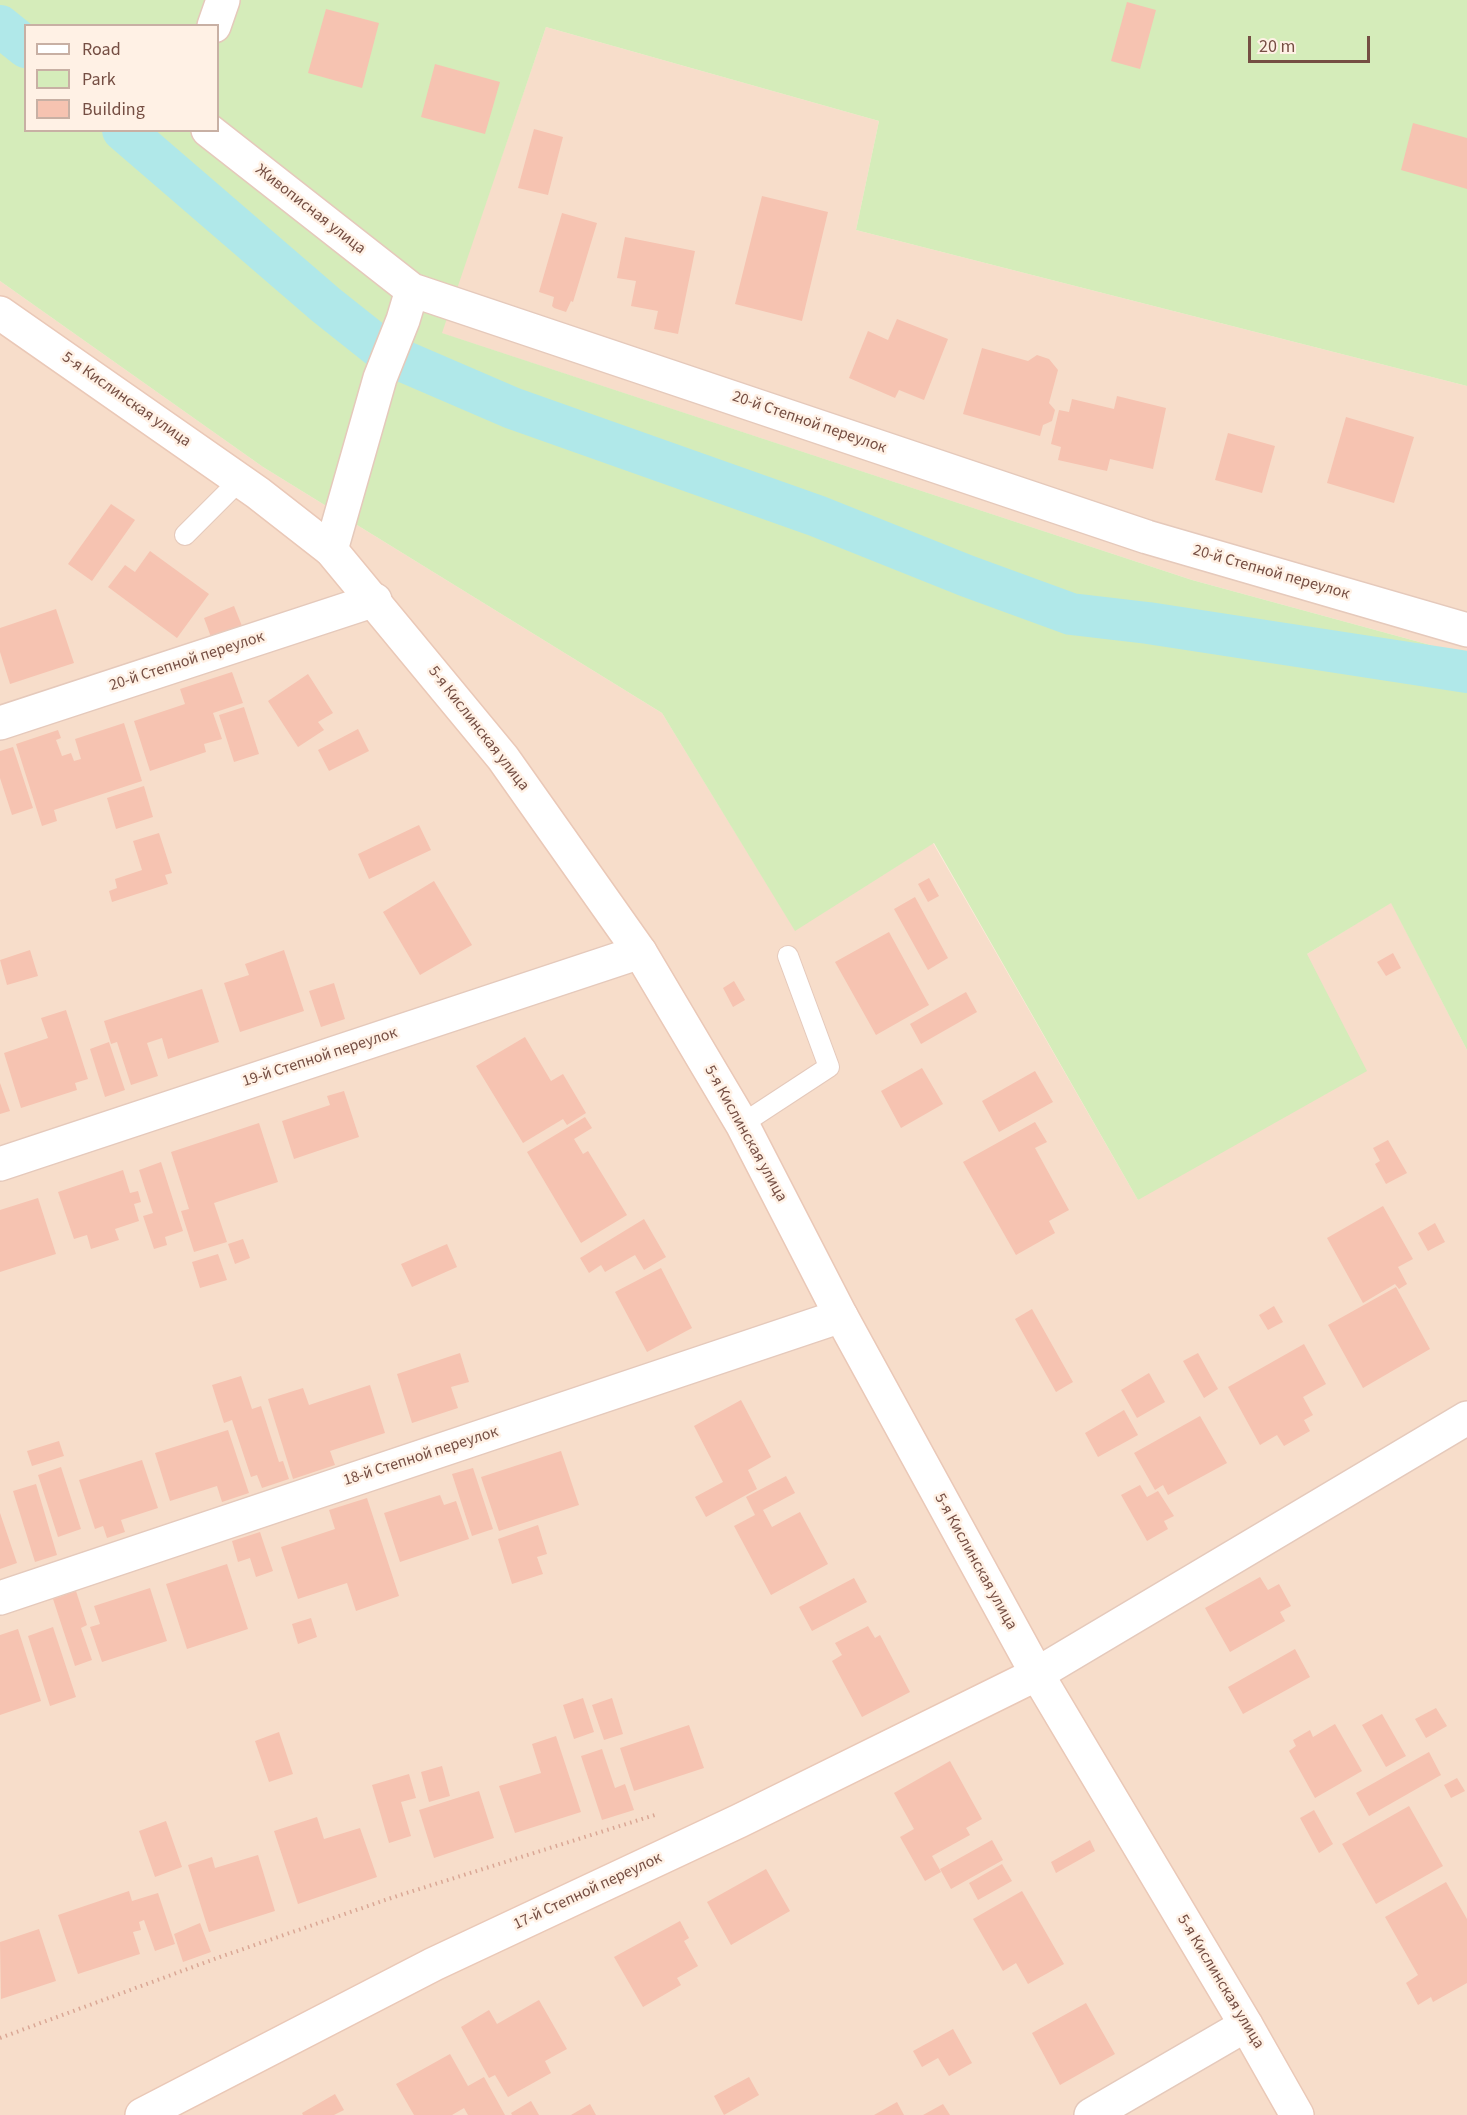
<!DOCTYPE html>
<html>
<head>
<meta charset="utf-8">
<style>
  body { margin:0 }
  #map { position:relative; width:1467px; height:2115px; overflow:hidden; background:#feecdc; font-family:"Source Sans 3",sans-serif }
  canvas { display:block }
  .legend { position:absolute; left:24px; top:24px; width:195px; height:108px; box-sizing:border-box; background:#fff1e5; border:2px solid #c8b0a4; margin:0; padding:8px 10px; list-style:none; font-size:18px; color:#754e43 }
  .legend li { display:flex; align-items:center; gap:12px; height:30px }
  .legend b { width:30px; border:2px solid #c8b0a4 }
  .scale { position:absolute; left:1248px; top:36px; width:122px; height:27px; box-sizing:border-box; border:3px solid #754e43; border-top:0; padding-left:8px; font-size:18px; line-height:21px; white-space:nowrap; color:#754e43; -webkit-text-stroke:4px #fff1e5; paint-order:stroke }
</style>
</head>
<body>
<div id="map">
<canvas width="1467" height="2115"></canvas>
<ul class="legend">
<li><b style="height:8px;background:#fff"></b>Road</li>
<li><b style="height:16px;background:#d5ecba"></b>Park</li>
<li><b style="height:16px;background:#f6c3b1"></b>Building</li>
</ul>
<div class="scale">20 m</div>
</div>
<script>
const ctx = document.querySelector('canvas').getContext('2d');
ctx.lineJoin = 'round';
function fill(path, color) { ctx.fillStyle = color; ctx.fill(path, 'evenodd'); }
function strokePath(path, color, width, dash) { ctx.strokeStyle = color; ctx.lineWidth = width; ctx.lineCap = dash ? 'butt' : 'round'; ctx.setLineDash(dash || []); ctx.stroke(path); }
function drawText(font, color, halo, rows, align = 'center') {
  ctx.font = font + ' "Source Sans 3",sans-serif'; ctx.lineWidth = 5; ctx.setLineDash([]); ctx.textBaseline = 'middle'; ctx.strokeStyle = halo; ctx.fillStyle = color; for (const [text, x, y, turn = 0] of rows) {
    ctx.save(); ctx.translate(x, y); ctx.rotate((+turn || 0) * Math.PI / 180); ctx.textAlign = isNaN(turn) ? turn : align; if (halo) ctx.strokeText(text, 0, 0); ctx.fillText(text, 0, 0); ctx.restore();
  }
}
const residential = new Path2D(`
  M 546,27 L 879,121 L 856,230 L 1467,386 L 1467,655 L 1192,580 L 441,333 Z
  M 0,281 L 263,467 L 662,713 L 795,930 L 933,843 L 1138,1200 L 1307,954 L 1391,902 L 1467,1050 L 1467,2115 L 0,2115 Z`);
const green = new Path2D(`
  M 0,0 L 1467,0 L 1467,386 L 856,230 L 879,121 L 546,27 L 442,333 L 1192,580 L 1467,655 L 1467,1050 L 1391,903 L 1307,954 L 1367,1071 L 1138,1200 L 934,843 L 795,931 L 662,713 L 263,467 L 0,281 ZM 26,26 L 218,26 L 218,130 L 26,130 Z`);
const canal = new Path2D(`
  M 0,26 L 26,47
  M 123,130 L 326,305 L 389,355 L 512,408 L 817,516 L 967,576 L 1071,614 L 1148,623 L 1467,672`);
const building = new Path2D(`
  M 1127,2 L 1156,10 L 1140,69 L 1111,61 Z
  M 326,9 L 379,23 L 362,88 L 308,73 Z
  M 435,64 L 500,82 L 485,134 L 421,117 Z
  M 1413,123 L 1467,138 L 1467,189 L 1401,170 Z
  M 534,129 L 563,137 L 548,195 L 518,188 Z
  M 762,196 L 828,212 L 802,321 L 735,304 Z
  M 562,213 L 597,223 L 573,302 L 571,301 L 566,312 L 554,308 L 552,306 L 554,297 L 539,292 Z
  M 625,237 L 695,251 L 678,334 L 654,329 L 658,311 L 631,306 L 636,281 L 617,278 Z
  M 897,319 L 948,339 L 924,400 L 899,390 L 895,398 L 849,378 L 868,331 L 888,340 Z
  M 982,348 L 1028,361 L 1037,355 L 1049,359 L 1058,370 L 1049,403 L 1055,410 L 1052,421 L 1043,425 L 1040,436 L 963,414 Z
  M 1117,396 L 1166,408 L 1153,469 L 1110,459 L 1107,471 L 1058,460 L 1061,447 L 1051,444 L 1059,410 L 1069,412 L 1072,399 L 1114,409 Z
  M 1346,417 L 1414,437 L 1394,503 L 1327,483 Z
  M 1228,433 L 1275,446 L 1262,493 L 1215,480 Z
  M 111,504 L 135,520 L 92,581 L 68,564 Z
  M 150,551 L 209,594 L 177,638 L 108,587 L 125,565 L 135,572 Z
  M 234,606 L 242,626 L 211,637 L 204,618 Z
  M 56,609 L 74,663 L 10,684 L 0,652 L 0,628 Z
  M 232,672 L 243,703 L 213,713 L 222,739 L 204,744 L 206,752 L 150,771 L 134,721 L 185,704 L 180,689 Z
  M 308,674 L 333,713 L 318,722 L 324,730 L 298,747 L 268,701 Z
  M 244,707 L 259,754 L 234,762 L 219,715 Z
  M 124,723 L 142,781 L 54,810 L 57,821 L 42,826 L 16,744 L 58,730 L 61,738 L 56,740 L 62,756 L 71,753 L 74,761 L 81,759 L 75,739 Z
  M 358,729 L 369,751 L 329,771 L 318,750 Z
  M 13,747 L 33,808 L 12,815 L 0,778 L 0,751 Z
  M 144,786 L 153,817 L 116,829 L 107,798 Z
  M 419,825 L 431,850 L 369,879 L 358,854 Z
  M 159,833 L 172,873 L 165,875 L 168,884 L 112,902 L 109,891 L 117,888 L 115,879 L 142,870 L 133,841 Z
  M 929,878 L 939,896 L 928,902 L 918,884 Z
  M 434,881 L 472,945 L 420,975 L 383,912 Z
  M 915,897 L 948,958 L 928,970 L 894,909 Z
  M 889,932 L 929,1005 L 876,1035 L 835,962 Z
  M 30,950 L 38,976 L 7,985 L 0,960 Z
  M 284,950 L 304,1011 L 240,1032 L 224,983 L 249,975 L 245,964 Z
  M 1393,953 L 1401,968 L 1386,976 L 1377,962 Z
  M 734,981 L 745,1000 L 733,1007 L 723,988 Z
  M 334,983 L 345,1019 L 321,1027 L 309,991 Z
  M 202,989 L 219,1042 L 168,1059 L 162,1038 L 147,1043 L 158,1076 L 131,1085 L 117,1042 L 111,1044 L 104,1021 Z
  M 966,992 L 977,1012 L 921,1044 L 910,1024 Z
  M 66,1010 L 88,1079 L 75,1083 L 77,1090 L 21,1108 L 4,1053 L 48,1038 L 41,1018 Z
  M 525,1037 L 551,1081 L 563,1074 L 586,1113 L 567,1125 L 563,1119 L 523,1143 L 476,1066 Z
  M 109,1042 L 125,1090 L 105,1097 L 90,1049 Z
  M 922,1068 L 943,1104 L 901,1128 L 881,1091 Z
  M 1035,1071 L 1053,1102 L 999,1132 L 982,1101 Z
  M 0,1083 L 10,1111 L 0,1114 Z
  M 344,1091 L 359,1137 L 294,1159 L 282,1121 L 330,1105 L 327,1096 Z
  M 585,1117 L 592,1128 L 574,1139 L 583,1154 L 588,1151 L 627,1215 L 581,1243 L 527,1152 Z
  M 1035,1122 L 1047,1142 L 1035,1148 L 1069,1210 L 1049,1221 L 1055,1233 L 1016,1255 L 963,1162 Z
  M 259,1123 L 278,1182 L 214,1203 L 227,1242 L 194,1252 L 181,1211 L 189,1209 L 171,1152 Z
  M 1388,1140 L 1407,1173 L 1386,1184 L 1375,1164 L 1380,1161 L 1373,1148 Z
  M 161,1162 L 183,1231 L 165,1237 L 167,1245 L 154,1249 L 143,1216 L 153,1213 L 139,1170 Z
  M 123,1170 L 130,1193 L 138,1191 L 141,1202 L 134,1204 L 139,1221 L 115,1229 L 119,1240 L 91,1249 L 87,1235 L 74,1239 L 58,1192 Z
  M 38,1198 L 56,1254 L 0,1272 L 0,1210 Z
  M 1383,1206 L 1413,1259 L 1398,1267 L 1407,1284 L 1399,1289 L 1395,1284 L 1363,1303 L 1327,1238 Z
  M 644,1219 L 666,1257 L 644,1270 L 635,1255 L 605,1272 L 601,1265 L 589,1273 L 580,1258 Z
  M 1435,1223 L 1445,1242 L 1428,1251 L 1418,1233 Z
  M 243,1239 L 250,1258 L 235,1264 L 228,1244 Z
  M 447,1244 L 457,1267 L 412,1287 L 401,1264 Z
  M 218,1254 L 227,1280 L 200,1288 L 192,1262 Z
  M 661,1268 L 692,1328 L 647,1352 L 615,1292 Z
  M 1396,1287 L 1430,1349 L 1363,1388 L 1328,1325 Z
  M 1274,1306 L 1283,1322 L 1268,1330 L 1259,1315 Z
  M 1032,1309 L 1073,1382 L 1056,1392 L 1015,1319 Z
  M 1304,1344 L 1326,1384 L 1303,1397 L 1313,1415 L 1304,1420 L 1310,1431 L 1284,1446 L 1277,1435 L 1260,1445 L 1228,1387 Z
  M 460,1353 L 469,1382 L 451,1387 L 458,1408 L 412,1423 L 397,1374 Z
  M 1198,1353 L 1218,1389 L 1204,1398 L 1183,1361 Z
  M 1149,1373 L 1165,1402 L 1137,1418 L 1121,1390 Z
  M 241,1376 L 252,1409 L 261,1406 L 279,1462 L 283,1461 L 289,1479 L 262,1488 L 257,1475 L 251,1477 L 232,1420 L 224,1423 L 212,1385 Z
  M 370,1385 L 385,1433 L 330,1451 L 335,1465 L 293,1479 L 268,1399 L 303,1388 L 309,1405 Z
  M 741,1400 L 771,1457 L 748,1470 L 757,1489 L 706,1517 L 695,1497 L 723,1482 L 694,1426 Z
  M 1124,1410 L 1138,1435 L 1098,1457 L 1085,1433 Z
  M 1200,1416 L 1227,1463 L 1168,1495 L 1163,1485 L 1155,1490 L 1134,1453 Z
  M 228,1430 L 249,1493 L 222,1502 L 217,1486 L 170,1501 L 155,1453 Z
  M 59,1441 L 64,1456 L 32,1466 L 27,1451 Z
  M 561,1451 L 579,1505 L 499,1531 L 481,1477 Z
  M 142,1460 L 158,1508 L 121,1520 L 125,1532 L 107,1538 L 103,1526 L 95,1529 L 79,1480 Z
  M 61,1467 L 81,1529 L 58,1537 L 38,1475 Z
  M 473,1468 L 493,1529 L 472,1536 L 452,1474 Z
  M 786,1476 L 795,1493 L 763,1510 L 772,1527 L 800,1512 L 828,1564 L 771,1595 L 734,1526 L 755,1515 L 746,1497 Z
  M 36,1484 L 57,1555 L 35,1562 L 13,1491 Z
  M 1140,1485 L 1147,1497 L 1158,1491 L 1174,1516 L 1164,1521 L 1168,1529 L 1147,1541 L 1121,1495 Z
  M 440,1495 L 444,1505 L 456,1501 L 469,1539 L 400,1562 L 384,1513 Z
  M 367,1498 L 399,1596 L 356,1611 L 347,1583 L 298,1599 L 281,1547 L 335,1529 L 329,1510 Z
  M 0,1513 L 17,1563 L 0,1569 Z
  M 538,1525 L 547,1554 L 537,1557 L 543,1574 L 512,1584 L 498,1539 Z
  M 260,1532 L 273,1571 L 256,1577 L 250,1558 L 238,1562 L 232,1541 Z
  M 227,1564 L 248,1629 L 187,1649 L 166,1584 Z
  M 1260,1577 L 1268,1590 L 1279,1584 L 1291,1606 L 1280,1612 L 1285,1621 L 1230,1652 L 1205,1608 Z
  M 854,1578 L 867,1602 L 812,1631 L 799,1607 Z
  M 150,1588 L 167,1641 L 102,1662 L 90,1627 L 100,1624 L 94,1606 Z
  M 76,1591 L 87,1625 L 81,1628 L 92,1660 L 75,1666 L 53,1599 Z
  M 311,1618 L 317,1637 L 298,1644 L 292,1624 Z
  M 868,1626 L 875,1638 L 880,1635 L 910,1692 L 862,1717 L 832,1661 L 842,1655 L 835,1643 Z
  M 53,1627 L 76,1697 L 50,1706 L 28,1636 Z
  M 18,1629 L 41,1701 L 0,1715 L 0,1635 Z
  M 1295,1649 L 1310,1677 L 1243,1714 L 1228,1687 Z
  M 583,1698 L 594,1732 L 574,1739 L 563,1705 Z
  M 612,1698 L 623,1734 L 604,1740 L 592,1705 Z
  M 1436,1708 L 1447,1726 L 1426,1738 L 1415,1719 Z
  M 1382,1714 L 1406,1756 L 1386,1767 L 1362,1725 Z
  M 1335,1724 L 1362,1771 L 1315,1798 L 1289,1751 L 1296,1746 L 1293,1740 L 1310,1730 L 1313,1737 Z
  M 689,1725 L 704,1768 L 634,1791 L 620,1748 Z
  M 279,1732 L 293,1774 L 269,1782 L 255,1741 Z
  M 556,1736 L 581,1812 L 515,1833 L 499,1786 L 541,1773 L 532,1744 Z
  M 602,1749 L 615,1788 L 625,1784 L 634,1810 L 602,1820 L 581,1756 Z
  M 1429,1752 L 1441,1775 L 1369,1816 L 1356,1793 Z
  M 950,1761 L 982,1819 L 966,1828 L 970,1835 L 932,1856 L 941,1872 L 925,1881 L 900,1837 L 914,1829 L 894,1793 Z
  M 442,1766 L 450,1796 L 429,1802 L 421,1772 Z
  M 409,1774 L 416,1798 L 401,1802 L 411,1836 L 389,1843 L 372,1785 Z
  M 1457,1778 L 1465,1791 L 1451,1798 L 1444,1785 Z
  M 479,1791 L 494,1838 L 434,1858 L 419,1810 Z
  M 1409,1806 L 1443,1866 L 1376,1904 L 1342,1844 Z
  M 1314,1810 L 1333,1844 L 1319,1853 L 1300,1818 Z
  M 317,1817 L 324,1839 L 360,1828 L 377,1877 L 298,1904 L 274,1831 Z
  M 166,1821 L 182,1867 L 155,1877 L 139,1831 Z
  M 992,1840 L 1003,1860 L 951,1889 L 940,1869 Z
  M 1090,1840 L 1095,1851 L 1056,1873 L 1051,1862 Z
  M 258,1855 L 275,1911 L 209,1932 L 188,1865 L 212,1857 L 215,1868 Z
  M 1002,1864 L 1012,1881 L 978,1900 L 969,1883 Z
  M 766,1869 L 790,1911 L 731,1945 L 707,1902 Z
  M 1446,1882 L 1467,1919 L 1467,1983 L 1433,2002 L 1431,1997 L 1418,2005 L 1406,1983 L 1418,1975 L 1385,1917 Z
  M 129,1891 L 132,1901 L 158,1893 L 175,1944 L 155,1951 L 144,1920 L 139,1922 L 141,1930 L 133,1932 L 140,1954 L 78,1974 L 58,1915 Z
  M 1022,1891 L 1064,1964 L 1028,1984 L 1016,1963 L 1003,1971 L 973,1919 Z
  M 680,1921 L 689,1938 L 684,1941 L 698,1966 L 677,1978 L 681,1985 L 643,2007 L 614,1957 Z
  M 200,1923 L 211,1952 L 183,1962 L 174,1934 Z
  M 39,1929 L 56,1981 L 1,1999 L 0,1942 Z
  M 539,2000 L 567,2049 L 545,2061 L 551,2073 L 508,2097 L 495,2075 L 489,2078 L 461,2027 L 489,2010 L 497,2024 Z
  M 1086,2003 L 1115,2054 L 1060,2085 L 1032,2033 Z
  M 953,2029 L 972,2063 L 949,2076 L 938,2058 L 922,2067 L 913,2051 Z
  M 450,2054 L 468,2086 L 484,2077 L 505,2115 L 468,2115 L 464,2108 L 452,2115 L 414,2115 L 396,2084 Z
  M 749,2077 L 759,2095 L 724,2115 L 714,2096 Z
  M 335,2094 L 344,2110 L 334,2115 L 303,2115 L 302,2113 Z
  M 531,2101 L 539,2115 L 512,2115 L 511,2113 Z
  M 897,2102 L 904,2115 L 874,2115 Z
  M 590,2104 L 596,2115 L 571,2115 Z
  M 943,2104 L 950,2115 L 923,2115 Z`);
const path = new Path2D(`
  M 0,2038 L 220,1957 L 397,1896 L 658,1814`);
const lane = new Path2D(`
  M 185,535 L 240,480
  M 742,1124 L 829,1067 L 788,956`);
const street = new Path2D(`
  M 214,26 L 223,0
  M 208,130 L 412,290
  M 331,550 L 380,378 L 403,320 L 412,290 L 1147,537 L 1467,630
  M 0,723 L 375,600
  M 0,1164 L 640,952
  M 0,1598 L 841,1316
  M 1037,1674 L 1467,1418
  M 1091,2115 L 1246,2025`);
const secondary = new Path2D(`
  M 0,313 L 258,493 L 331,550 L 503,758 L 640,952 L 742,1124 L 841,1316 L 1037,1674 L 1246,2025 L 1297,2115
  M 142,2115 L 434,1964 L 739,1821 L 1037,1674`);
const streetNames = [
  ["Живописная улица",310,210,38],
  ["5-я Кислинская улица",126,400,35],
  ["20-й Степной переулок",809,423,19],
  ["20-й Степной переулок",1271,573,16],
  ["20-й Степной переулок",187,662,-18],
  ["5-я Кислинская улица",478,729,52],
  ["19-й Степной переулок",320,1058,-18],
  ["5-я Кислинская улица",745,1134,61],
  ["18-й Степной переулок",421,1457,-18],
  ["5-я Кислинская улица",975,1562,61],
  ["17-й Степной переулок",588,1892,-25],
  ["5-я Кислинская улица",1220,1982,59]
];
fill(residential, '#f7ddca');
fill(green, '#d5ecba');
strokePath(canal, '#b0e8e9', 42);
fill(building, '#f6c3b1');
strokePath(lane, '#e5c9bb', 22);
strokePath(street, '#e5c9bb', 36);
strokePath(secondary, '#eac8b7', 36);
strokePath(path, '#daa795', 4, [1.5, 4.5]);
strokePath(lane, '#fff', 20);
strokePath(street, '#fff', 33);
strokePath(secondary, '#fff', 33);
drawText('16px', '#754e43', '#fff1e5', streetNames);
</script>
</body>
</html>
